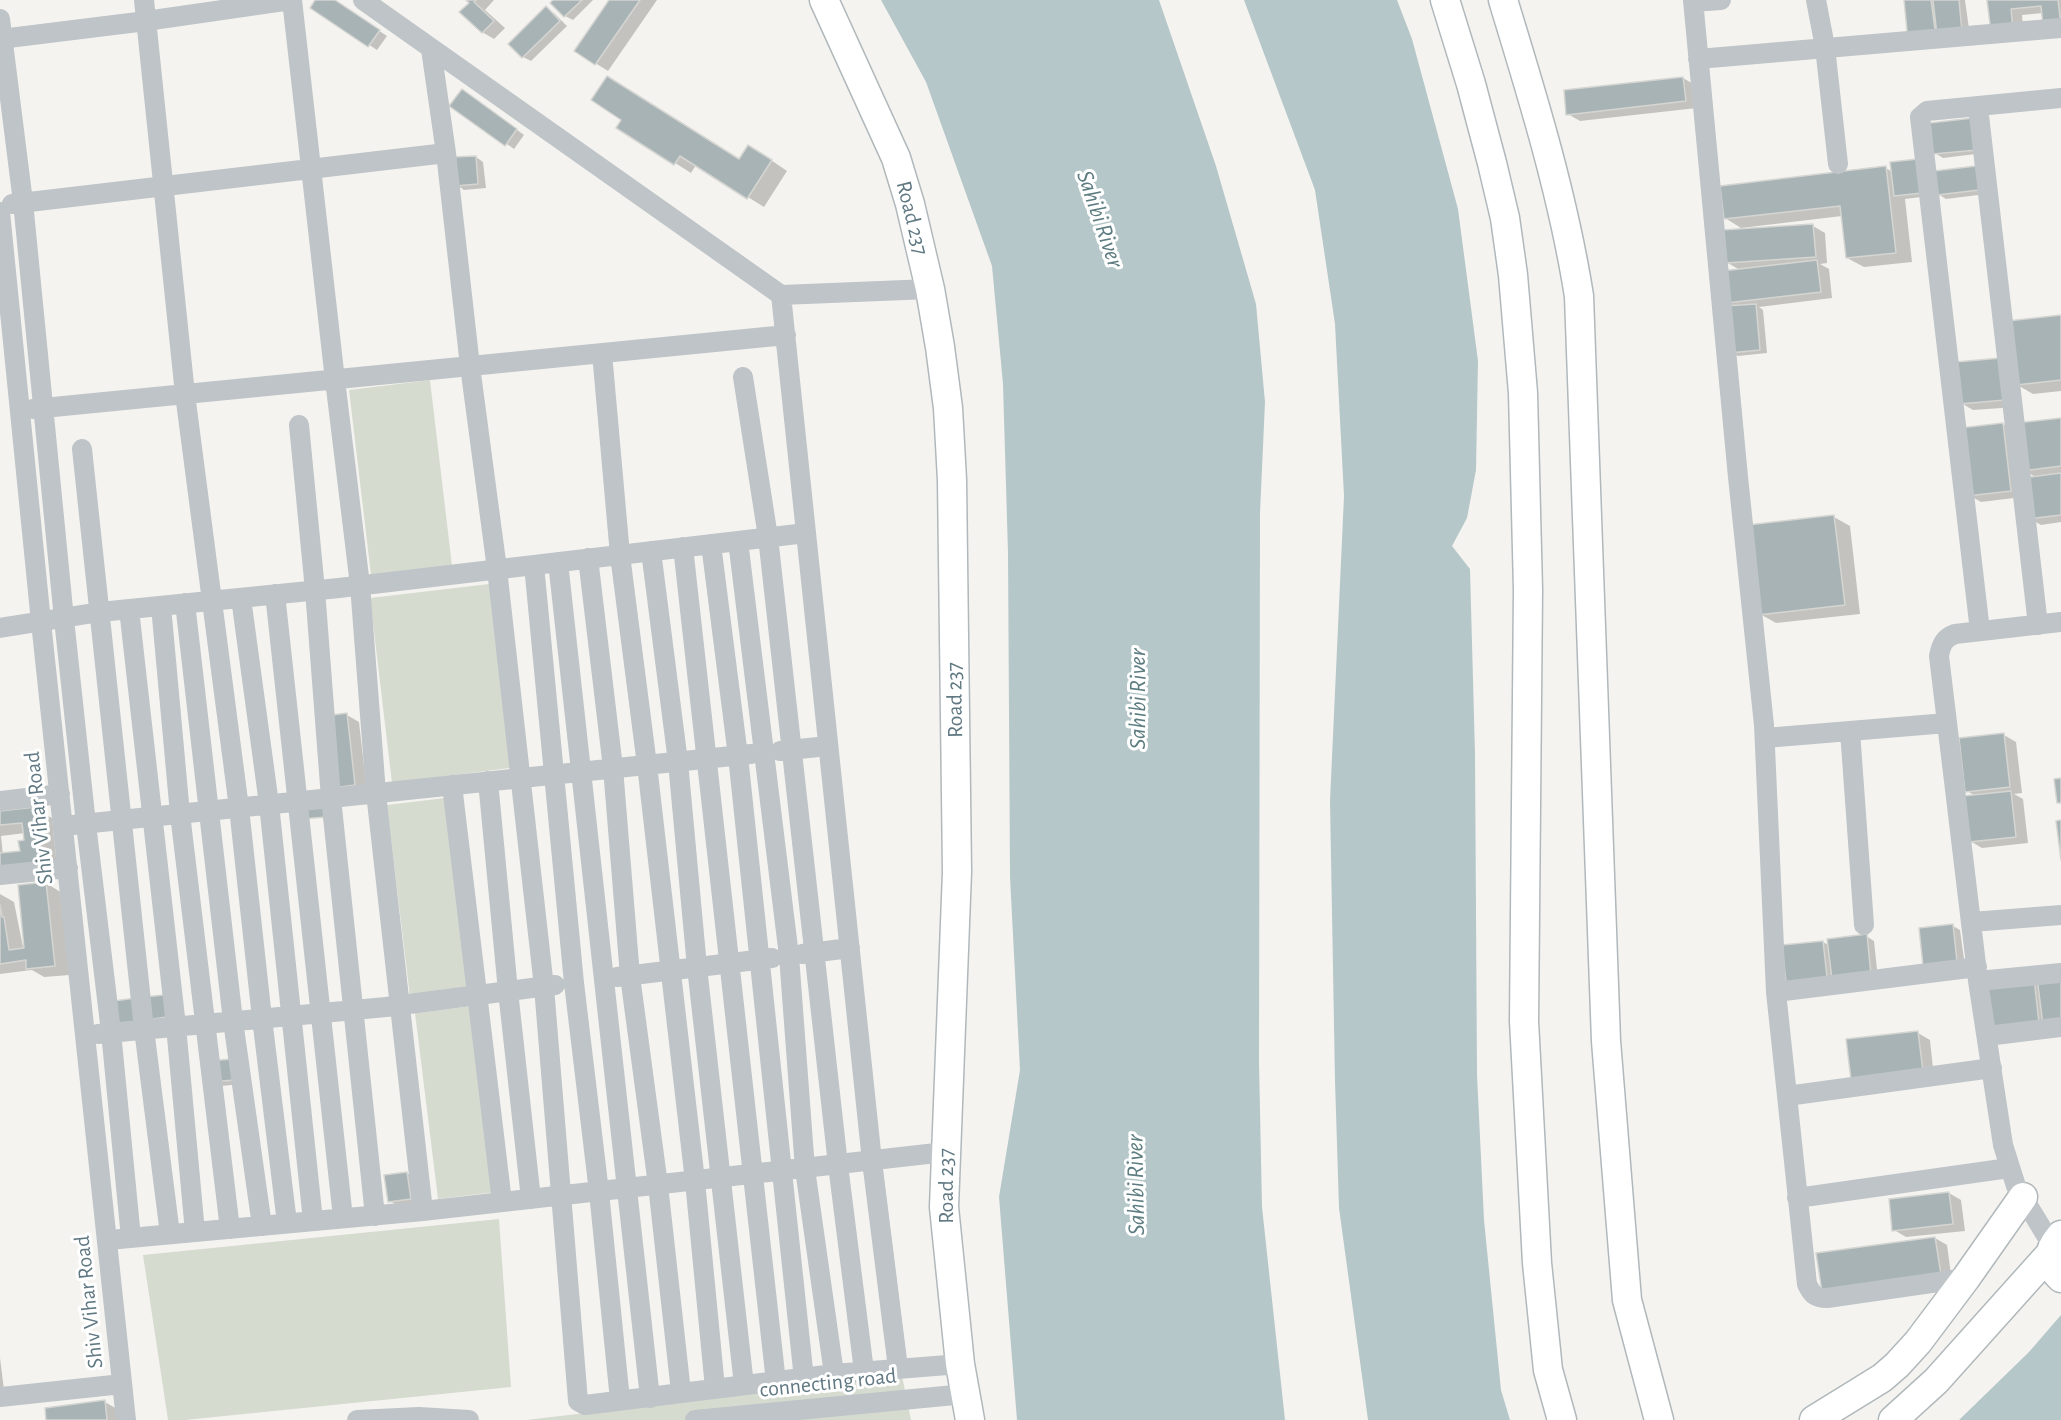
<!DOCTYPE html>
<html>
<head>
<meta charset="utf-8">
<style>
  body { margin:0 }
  canvas { display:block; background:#f4f3ef }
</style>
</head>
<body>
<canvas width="2061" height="1420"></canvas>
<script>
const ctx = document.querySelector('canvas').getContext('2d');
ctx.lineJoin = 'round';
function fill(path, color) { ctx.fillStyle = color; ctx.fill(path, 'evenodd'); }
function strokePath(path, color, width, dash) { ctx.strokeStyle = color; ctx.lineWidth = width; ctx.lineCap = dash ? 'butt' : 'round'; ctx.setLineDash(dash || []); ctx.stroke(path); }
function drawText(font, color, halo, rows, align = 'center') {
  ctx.font = font + ' "Alegreya Sans",sans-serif'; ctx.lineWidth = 6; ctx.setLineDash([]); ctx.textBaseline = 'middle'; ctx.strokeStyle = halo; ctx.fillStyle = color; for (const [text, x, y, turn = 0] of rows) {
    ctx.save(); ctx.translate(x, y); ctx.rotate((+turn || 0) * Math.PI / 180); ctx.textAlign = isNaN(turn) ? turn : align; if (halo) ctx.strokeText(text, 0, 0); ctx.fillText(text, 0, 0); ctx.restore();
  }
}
const green = new Path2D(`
  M 430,380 L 452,566 L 371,575 L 349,390 Z
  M 489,584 L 510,768 L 392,783 L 370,598 Z
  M 445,798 L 468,990 L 410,997 L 387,805 Z
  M 473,1006 L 496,1192 L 438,1199 L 415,1013 Z
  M 499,1219 L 511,1387 L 185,1420 L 168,1420 L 143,1255 Z
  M 902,1376 L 911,1420 L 526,1420 Z`);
const water = new Path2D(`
  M 881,0 L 1159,0 L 1216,166 L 1256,304 L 1265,402 L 1260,513 L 1259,1062 L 1262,1207 L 1285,1420 L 1017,1420 L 999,1197 L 1020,1070 L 1010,877 L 1008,553 L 1003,384 L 992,266 L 926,82 Z
  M 1244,0 L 1397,0 L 1412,39 L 1458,209 L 1478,361 L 1476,470 L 1467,518 L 1452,546 L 1470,569 L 1475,754 L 1477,1075 L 1484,1220 L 1501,1390 L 1510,1420 L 1368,1420 L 1339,1208 L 1335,1081 L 1330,801 L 1344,496 L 1335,324 L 1315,190 Z
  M 2061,1315 L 2061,1420 L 1959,1420 L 2029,1352 Z`);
const shadow = new Path2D(`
  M 317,0 L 333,0 L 387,36 L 377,50 L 312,7 Z
  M 468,0 L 494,0 L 485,10 L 505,28 L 494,39 L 482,32 Z
  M 555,0 L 593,0 L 573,20 L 565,16 L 552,3 Z
  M 611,0 L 657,0 L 608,71 L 576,51 Z
  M 1905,0 L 1965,0 L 1970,36 L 1943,40 Z
  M 1989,0 L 2061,0 L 2061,32 L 2043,13 L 2022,15 L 2024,36 Z
  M 546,8 L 554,13 L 567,26 L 531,61 L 523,57 Z
  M 1683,78 L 1695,85 L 1697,108 L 1580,121 L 1568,114 Z
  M 470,95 L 524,135 L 514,149 L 452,105 Z
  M 1931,124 L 1984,153 L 1943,158 L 1935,153 Z
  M 618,127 L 740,161 L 765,156 L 787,171 L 764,207 L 696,165 L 691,173 Z
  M 476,157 L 483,162 L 486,188 L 464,190 L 457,185 Z
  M 1886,168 L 1929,196 L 1905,199 L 1912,262 L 1864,267 L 1847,258 L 1842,216 L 1741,228 L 1725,218 Z
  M 1976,168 L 1986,194 L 1946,199 L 1938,194 Z
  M 1813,226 L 1825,233 L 1827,263 L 1820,264 L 1829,269 L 1832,298 L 1759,307 L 1763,310 L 1767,353 L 1738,356 L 1731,352 L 1736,307 L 1727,302 L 1740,270 L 1726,262 Z
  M 2061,317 L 2061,391 L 2033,394 L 2014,383 L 2017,407 L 1973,410 L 1961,403 L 2001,360 Z
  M 2061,419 L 2061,522 L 2041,525 L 2029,518 L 2037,478 L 2024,470 Z
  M 2003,424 L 2015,431 L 2022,497 L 1981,502 L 1969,495 Z
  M 1834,517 L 1850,526 L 1860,614 L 1776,623 L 1760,614 Z
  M 347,715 L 359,722 L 367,792 L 334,787 Z
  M 2004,735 L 2016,742 L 2022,793 L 2014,794 L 2023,799 L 2028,843 L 1982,848 L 1970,841 L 1976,796 L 1967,791 Z
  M 35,809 L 52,818 L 58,876 L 0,882 L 0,813 ZM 25,833 L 26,842 L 21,853 L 3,855 L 1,836 Z
  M 46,883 L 62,893 L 70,975 L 44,977 L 32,970 L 0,974 L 0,894 L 14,902 L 24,952 Z
  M 1953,926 L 1960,930 L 1965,966 L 1932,969 Z
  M 1866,936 L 1874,941 L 1878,979 L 1795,985 L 1823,942 L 1830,946 Z
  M 2040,983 L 2051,1028 L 1987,985 Z
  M 1918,1033 L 1930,1040 L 1934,1078 L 1864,1086 Z
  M 211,1062 L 242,1084 L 221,1086 Z
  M 407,1173 L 415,1178 L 418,1203 L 398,1206 L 390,1201 Z
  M 1949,1193 L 1961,1200 L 1965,1231 L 1906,1237 L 1894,1230 Z
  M 1935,1238 L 1947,1245 L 1952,1282 L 1823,1291 Z
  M 0,1358 L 5,1398 L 0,1398 Z
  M 105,1402 L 117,1409 L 118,1420 L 48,1420 Z`);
const building = new Path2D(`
  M 315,0 L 335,0 L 380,30 L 368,47 L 310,8 Z
  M 466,0 L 476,0 L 474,2 L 494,21 L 482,33 L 459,12 L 469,3 Z
  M 553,0 L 582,0 L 564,17 L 550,3 Z
  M 609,0 L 640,0 L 595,65 L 574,51 Z
  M 1904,0 L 1931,0 L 1936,37 L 1908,40 Z
  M 1933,0 L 1959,0 L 1962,32 L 1937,35 Z
  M 1987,0 L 2058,0 L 2061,25 L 2043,26 L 2041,6 L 2011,9 L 2013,30 L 1991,32 Z
  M 546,6 L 560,21 L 522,58 L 508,44 Z
  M 607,76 L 739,159 L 748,145 L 772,160 L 747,199 L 680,156 L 674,165 L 616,128 L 621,120 L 591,100 Z
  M 1683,77 L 1686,101 L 1566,115 L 1564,90 Z
  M 462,89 L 517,129 L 505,146 L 449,106 Z
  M 1973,118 L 1977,150 L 1933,154 L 1930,123 Z
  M 476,156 L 478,184 L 455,186 L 453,157 Z
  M 1918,159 L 1922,193 L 1894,196 L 1890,162 Z
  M 1886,166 L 1896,253 L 1846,258 L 1840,206 L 1724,219 L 1720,186 Z
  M 1976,166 L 1979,190 L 1937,195 L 1934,171 Z
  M 1813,224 L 1816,257 L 1725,263 L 1722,230 Z
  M 1817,260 L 1821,292 L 1726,303 L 1722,271 Z
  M 1756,304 L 1760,350 L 1729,353 L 1725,306 Z
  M 2061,315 L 2061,380 L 2016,385 L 2008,321 Z
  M 2001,358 L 2005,400 L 1959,404 L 1956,362 Z
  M 2061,418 L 2061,466 L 2022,471 L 2017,423 Z
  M 2003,423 L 2011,491 L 1967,496 L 1960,428 Z
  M 2061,473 L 2061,515 L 2027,519 L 2023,478 Z
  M 1834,515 L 1845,605 L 1758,615 L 1748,525 Z
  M 347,713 L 355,785 L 333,788 L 325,716 Z
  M 2004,733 L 2010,787 L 1965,792 L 1959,738 Z
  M 2061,778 L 2061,803 L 2057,803 L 2054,779 Z
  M 2011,791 L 2016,837 L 1969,842 L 1963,796 Z
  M 325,803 L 326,817 L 302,819 L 301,805 Z
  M 36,807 L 42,868 L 0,872 L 0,853 L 20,851 L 18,841 L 24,840 L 22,823 L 0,825 L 0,811 Z
  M 2061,820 L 2061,860 L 2056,821 Z
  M 46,882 L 55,966 L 26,969 L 26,960 L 0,964 L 0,905 L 2,917 L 4,917 L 9,950 L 24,948 L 18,885 Z
  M 1953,924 L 1957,962 L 1923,966 L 1919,928 Z
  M 1867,934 L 1871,975 L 1832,979 L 1827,939 Z
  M 1823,941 L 1827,977 L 1786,982 L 1782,945 Z
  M 2061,975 L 2061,1023 L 2043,1025 L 2037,977 Z
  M 2034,978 L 2039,1023 L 1990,1029 L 1985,984 Z
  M 164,995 L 167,1017 L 146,1020 L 144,997 Z
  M 136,998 L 138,1021 L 116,1024 L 114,1001 Z
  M 1918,1031 L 1923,1072 L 1851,1080 L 1846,1039 Z
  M 232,1059 L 234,1080 L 211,1082 L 209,1061 Z
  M 407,1172 L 411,1199 L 388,1202 L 384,1175 Z
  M 1949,1192 L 1953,1224 L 1892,1231 L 1889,1199 Z
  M 1935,1237 L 1941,1275 L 1822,1292 L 1816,1253 Z
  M 105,1400 L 107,1420 L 46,1420 L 45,1408 Z`);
const street = new Path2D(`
  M 144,0 L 185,394 L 239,808 L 262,1018 L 287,1223
  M 292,0 L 335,380 L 360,585 L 376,793 L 423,1211
  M 363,0 L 781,295 L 930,289
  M 1693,0 L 1738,477 L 1764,725 L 1776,992 L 1807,1284 C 1812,1295 1816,1298 1827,1298 L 1966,1278
  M 1816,0 L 1825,47 L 1838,164
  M 1693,2 L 1721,0
  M 0,19 L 23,202 L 64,619 L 86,824 L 111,1032 L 131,1238
  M 0,39 L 146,21 L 291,0
  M 431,49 L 446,153 L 470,366 L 497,569 L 544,987 L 578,1401 L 585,1405 L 834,1374 L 960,1364
  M 1698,59 L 2061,28
  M 1978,107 L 2038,625
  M 12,204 L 446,153
  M 0,212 L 41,622 L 126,1420
  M 781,295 L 872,1161 L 898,1368
  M 602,353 L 620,555 L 647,765 L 695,1181 L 715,1388
  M 743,377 L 768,537 L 838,1165 L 864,1371
  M 33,409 L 786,335
  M 299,425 L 315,590 L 331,798 L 375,1216
  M 82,449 L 144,1029 L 170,1234
  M 738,541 L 789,956 L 805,1169 L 834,1374
  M 711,544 L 738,756 L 804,1379
  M 683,547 L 776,1382
  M 651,551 L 678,762 L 697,967 L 744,1385
  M 588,558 L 613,768 L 630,976 L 658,1185 L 681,1392
  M 558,562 L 650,1398
  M 534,565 L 574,983 L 599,1192 L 620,1400
  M 275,594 L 343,1218
  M 241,598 L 269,804 L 313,1221
  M 185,603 L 233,1021 L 262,1226
  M 161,606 L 180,814 L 230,1229
  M 129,609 L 176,1026 L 195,1232
  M 0,628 L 100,612 L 339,588 L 806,533
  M 1980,631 L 1920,117 L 1927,111 L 2061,98
  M 1850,731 L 1864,925
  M 1765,738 L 1947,723
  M 780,751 L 828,746
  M 488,781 L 508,991 L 531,1199
  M 452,785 L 502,1202
  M 0,801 L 60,794
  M 73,825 L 751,754
  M 0,875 L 68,868
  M 1972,922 L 2061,915
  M 802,954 L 850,948
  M 617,977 L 772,958
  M 1978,981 L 2061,973
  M 1776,992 L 1977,967
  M 98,1034 L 386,1007 L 555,985
  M 1987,1036 L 2061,1027
  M 1787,1096 L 1992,1068
  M 1797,1198 L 2009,1168
  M 119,1239 L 423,1211 L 945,1152
  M 2052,1245 L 2016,1186 L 2003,1145 L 1978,981 L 1939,656 C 1941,645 1944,638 1955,634 L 2061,622
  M 0,1397 L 122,1384
  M 357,1420 L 419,1417 L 469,1420
  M 695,1420 L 965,1394`);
const secondary = new Path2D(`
  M 824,0 L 896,158 L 910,204 L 930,289 L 940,347 L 948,408 L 952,480 L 957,872 L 944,1207 L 960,1364 L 970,1420
  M 1445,0 L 1471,84 L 1492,163 L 1505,218 L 1513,275 L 1523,393 L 1528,590 L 1524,1021 L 1537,1263 L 1548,1370 L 1562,1420
  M 1503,0 C 1533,98 1563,195 1579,296 L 1606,1041 L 1627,1300 L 1659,1420
  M 2061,1235 C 2047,1251 2045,1263 2061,1278
  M 1814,1420 L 1882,1378 L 1897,1365 L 1918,1342 L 1966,1278 L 2023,1197
  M 1893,1420 L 1936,1381 L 2049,1255`);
const streetNames = [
  ["Road 237",912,218,76],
  ["Road 237",955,700,-91],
  ["Shiv Vihar Road",39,818,-96],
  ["Road 237",946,1186,-90],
  ["Shiv Vihar Road",89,1302,-96],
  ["connecting road",828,1383,-6]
];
const waterNames = [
  ["Sahibi River",1100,219,71],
  ["Sahibi River",1138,699,-90],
  ["Sahibi River",1136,1185,-91]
];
fill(green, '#d6dbd0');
fill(water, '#b6c7c9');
fill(shadow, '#0003');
fill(building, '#a7b3b5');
strokePath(building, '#d5d5d2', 1.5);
strokePath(secondary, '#b1b8bb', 31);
strokePath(street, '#bec4c7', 20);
strokePath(secondary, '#fff', 28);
drawText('22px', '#617983', '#fff', streetNames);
drawText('italic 24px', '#5c7c80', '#fff', waterNames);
</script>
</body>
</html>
